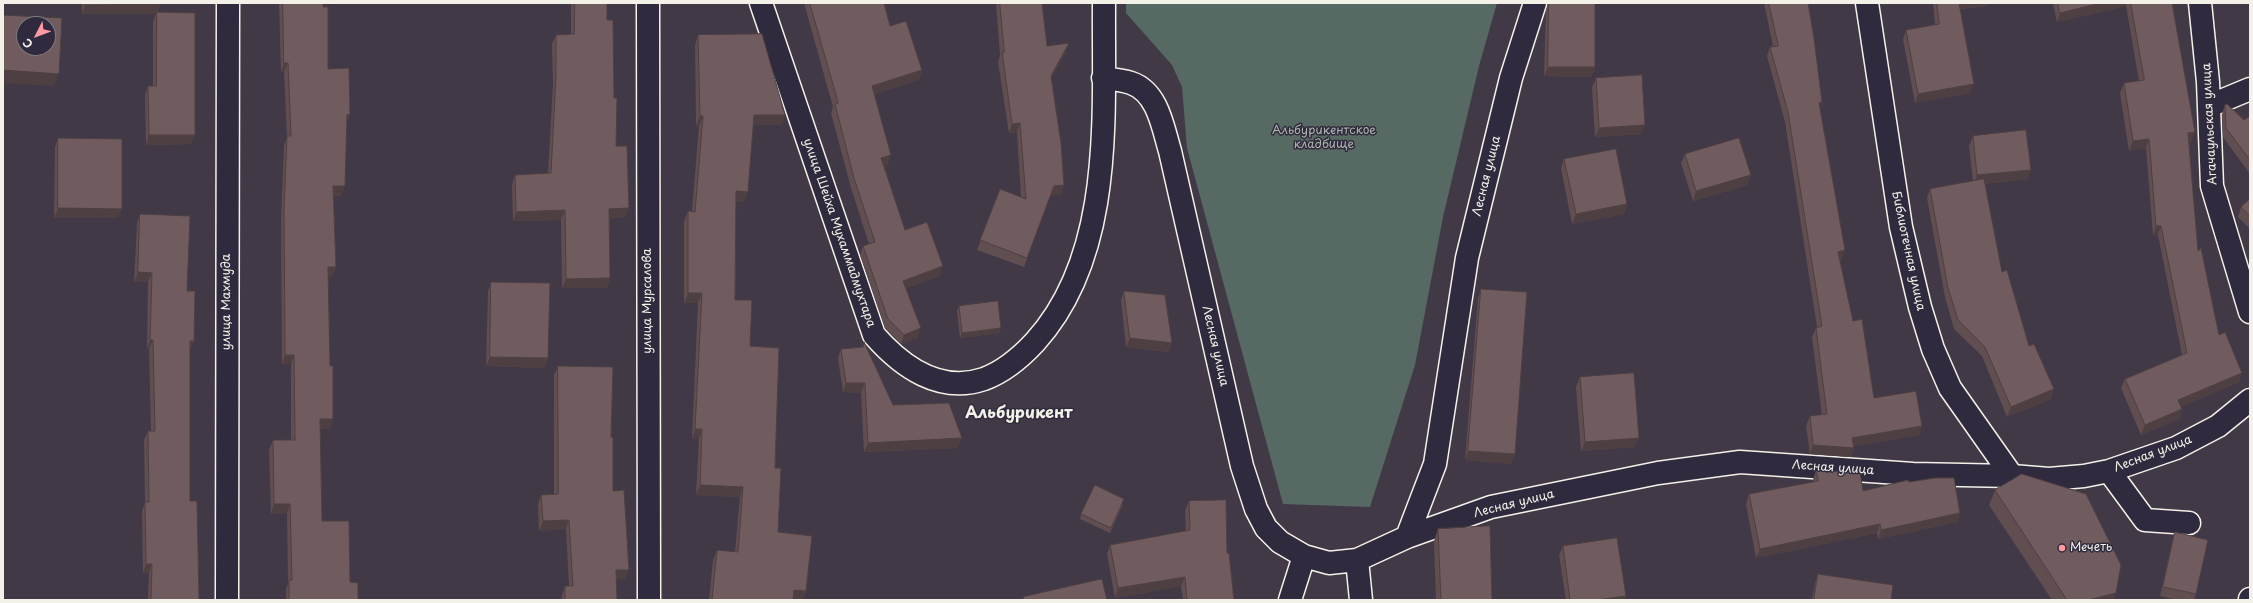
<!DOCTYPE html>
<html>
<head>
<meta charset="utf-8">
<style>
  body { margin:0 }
  #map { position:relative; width:2253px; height:603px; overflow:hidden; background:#423947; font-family:"Playpen Sans",sans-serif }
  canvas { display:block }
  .frame { position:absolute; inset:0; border:4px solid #f4f1e8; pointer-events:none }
  .north { position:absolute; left:16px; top:16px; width:40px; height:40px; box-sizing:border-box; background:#2f2a3d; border:1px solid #7e7a81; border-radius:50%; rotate:228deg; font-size:11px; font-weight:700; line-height:16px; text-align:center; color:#f4f1e8 }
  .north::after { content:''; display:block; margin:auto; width:14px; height:18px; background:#ff9aa2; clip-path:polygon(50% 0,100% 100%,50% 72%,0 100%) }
</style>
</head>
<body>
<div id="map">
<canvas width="2253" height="603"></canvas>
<div class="frame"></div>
<div class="north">С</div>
</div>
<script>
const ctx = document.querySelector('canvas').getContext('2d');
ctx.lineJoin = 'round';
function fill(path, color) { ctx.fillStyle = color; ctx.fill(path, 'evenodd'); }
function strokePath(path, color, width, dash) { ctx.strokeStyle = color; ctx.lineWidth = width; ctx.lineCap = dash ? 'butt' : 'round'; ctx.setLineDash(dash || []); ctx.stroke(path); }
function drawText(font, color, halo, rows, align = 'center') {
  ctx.font = font + ' "Playpen Sans",sans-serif'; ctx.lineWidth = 3; ctx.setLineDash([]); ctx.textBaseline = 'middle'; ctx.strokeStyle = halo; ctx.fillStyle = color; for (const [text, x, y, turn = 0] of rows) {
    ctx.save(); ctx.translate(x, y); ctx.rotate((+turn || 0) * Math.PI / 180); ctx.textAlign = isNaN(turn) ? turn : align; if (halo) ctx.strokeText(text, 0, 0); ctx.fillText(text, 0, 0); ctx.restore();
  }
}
const green = new Path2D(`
  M 1126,3 L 1497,3 L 1479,66 L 1443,217 L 1415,365 L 1370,507 L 1283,504 L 1187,148 L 1182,87 L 1172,65 L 1126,13 Z`);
const minor = new Path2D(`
  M 648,3 L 649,600
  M 761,3 L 874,335 C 902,367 940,394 984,379 C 1003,372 1022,356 1035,342 C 1115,254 1103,114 1104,3
  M 1867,3 L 1901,227 L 1920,307 L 1933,349 L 1950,388 L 2012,476
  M 2200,3 L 2208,82 L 2212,186 L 2250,312
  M 1103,78 C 1112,79 1122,80 1131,83 C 1158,92 1163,128 1170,151 L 1242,466 L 1256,509 L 1266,528 L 1280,542 L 1304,556 L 1329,563 L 1357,560 L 1407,537 L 1491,507 L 1658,473 L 1740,462 L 1913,474 L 2012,476 L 2049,479 L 2084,476 L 2109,471 L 2176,448 L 2218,426 L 2250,400
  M 2209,106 L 2250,89
  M 2109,471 L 2145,520 L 2189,523
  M 1407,537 L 1435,464 L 1467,258 L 1511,78 L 1535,3
  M 1357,560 L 1361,600
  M 227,600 L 228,3
  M 1290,600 L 1304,556
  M 2250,600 L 2250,599`);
const wall = new Path2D(`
  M 82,3 L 160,3 L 157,12 L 191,144 L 146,145 L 145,95 L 148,86 L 153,86 L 153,21 L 156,14 L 82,14 Z
  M 279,3 L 323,3 L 328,69 L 347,124 L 341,196 L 333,196 L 336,267 L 332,277 L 328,277 L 330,429 L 320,429 L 322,521 L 358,600 L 286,600 L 286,589 L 288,584 L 287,513 L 271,514 L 269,450 L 273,440 L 291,440 L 291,364 L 282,364 L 281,220 L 284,146 L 287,137 L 284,72 L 281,72 Z
  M 571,3 L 607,3 L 607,20 L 616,146 L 626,217 L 609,218 L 610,278 L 607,288 L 562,288 L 561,220 L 513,221 L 512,184 L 515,175 L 548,173 L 553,84 L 552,44 L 556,35 L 571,34 Z
  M 804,3 L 884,3 L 890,26 L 922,70 L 919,80 L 874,94 L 888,164 L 884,165 L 905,230 L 940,276 L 906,288 L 918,338 L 901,344 L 885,328 L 860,255 L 863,246 L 869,244 L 851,188 L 831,113 L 833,107 Z
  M 996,3 L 1042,3 L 1047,46 L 1066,52 L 1051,78 L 1064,185 L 1060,195 L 1050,195 L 1024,267 L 977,250 L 1000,189 L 1021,197 L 1017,132 L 1009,133 L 998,62 L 1000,56 Z
  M 1548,3 L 1595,67 L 1591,77 L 1544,76 L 1546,11 Z
  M 1764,3 L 1808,3 L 1822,102 L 1820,108 L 1845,250 L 1841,260 L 1839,260 L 1853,321 L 1874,398 L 1922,426 L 1919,435 L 1854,446 L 1854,448 L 1851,457 L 1810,454 L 1806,426 L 1810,416 L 1822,415 L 1812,337 L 1816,328 L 1817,327 L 1785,122 L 1767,56 L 1770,47 L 1773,46 Z
  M 1933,3 L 1988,3 L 1987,6 L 1960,9 L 1970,93 L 1915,103 L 1903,39 L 1906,30 L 1935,25 Z
  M 2053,3 L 2172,3 L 2192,141 L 2189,142 L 2198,251 L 2219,335 L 2239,382 L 2181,407 L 2182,409 L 2179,419 L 2141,435 L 2121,388 L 2125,379 L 2182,355 L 2158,235 L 2153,235 L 2146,148 L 2129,151 L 2120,93 L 2124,83 L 2139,81 L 2126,6 L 2057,22 Z
  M 698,35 L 785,115 L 781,125 L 754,125 L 744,202 L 736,201 L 735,300 L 750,346 L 775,468 L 778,532 L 806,591 L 803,600 L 709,600 L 713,560 L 717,550 L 735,552 L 740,497 L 696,495 L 699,439 L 692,439 L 698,303 L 684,303 L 684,221 L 688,211 L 692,211 L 699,126 L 696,126 L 695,45 Z
  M 1596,78 L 1641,134 L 1595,137 L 1592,87 Z
  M 2225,105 L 2244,120 L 2250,116 L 2250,174 L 2223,137 L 2222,114 Z
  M 1973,136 L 2031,170 L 2027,179 L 1984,184 L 2002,272 L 2029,346 L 2051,399 L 2007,417 L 1982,356 L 1954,329 L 1945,297 L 1927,198 L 1930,189 L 1973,181 L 1969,146 Z
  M 58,138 L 118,218 L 54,218 L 55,147 Z
  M 1685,154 L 1747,185 L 1693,201 L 1681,163 Z
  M 1564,159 L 1627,204 L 1624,214 L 1572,224 L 1561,168 Z
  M 2250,199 L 2250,229 L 2238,217 L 2241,207 Z
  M 140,214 L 187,291 L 194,341 L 190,350 L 190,501 L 199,600 L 148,600 L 149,573 L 143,573 L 142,511 L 145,502 L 144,440 L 148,431 L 151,431 L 149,349 L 147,349 L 148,282 L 134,282 L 137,223 Z
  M 491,282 L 548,358 L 544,368 L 486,366 L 488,291 Z
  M 1481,289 L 1515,454 L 1511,464 L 1465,460 L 1478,298 Z
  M 1124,291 L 1169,352 L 1126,347 L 1121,300 Z
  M 959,306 L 1001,328 L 999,333 L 960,338 L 957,311 Z
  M 864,342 L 893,405 L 958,448 L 864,452 L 861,393 L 843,392 L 838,358 L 841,349 L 862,347 Z
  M 558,366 L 611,437 L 613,491 L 625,579 L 616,579 L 617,600 L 562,600 L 562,595 L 565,586 L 569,586 L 566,529 L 539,531 L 538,504 L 541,495 L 554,494 L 554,375 Z
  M 1580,377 L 1635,447 L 1581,451 L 1576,387 Z
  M 1816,470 L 1863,491 L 1909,482 L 1960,513 L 1957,522 L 1878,539 L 1877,533 L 1756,558 L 1746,504 L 1749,494 L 1813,482 L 1813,480 Z
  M 1995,490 L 2114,600 L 2052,600 L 1989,505 Z
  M 1189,501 L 1227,553 L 1234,600 L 1183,600 L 1181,586 L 1115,598 L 1107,554 L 1110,545 L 1186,531 L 1185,511 Z
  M 1123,504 L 1110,533 L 1080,519 L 1081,514 Z
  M 1438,529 L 1492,600 L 1436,600 L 1434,541 Z
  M 2175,532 L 2196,594 L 2194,600 L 2177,600 L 2160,596 L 2172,542 Z
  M 1563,546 L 1626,596 L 1625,600 L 1566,600 L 1559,555 Z
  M 1818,574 L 1891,600 L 1812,600 L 1815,583 Z`);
const shadedWall = new Path2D(`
  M 1957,3 L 1988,3 L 1987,6 L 1955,9 Z
  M 2101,3 L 2127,3 L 2126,6 L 2057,22 L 2060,13 Z
  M 160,4 L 156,14 L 82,14 L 85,5 Z
  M 1069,43 L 1066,52 L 1048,85 L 1051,76 Z
  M 284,63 L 288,63 L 284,72 L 281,72 Z
  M 1548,67 L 1595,67 L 1591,77 L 1544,76 Z
  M 3,70 L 59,74 L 54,86 L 3,83 Z
  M 922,70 L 919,80 L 868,96 L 872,86 Z
  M 1974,84 L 1970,93 L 1915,103 L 1918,94 Z
  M 1822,102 L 1819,112 L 1819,103 Z
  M 350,114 L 347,124 L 347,115 Z
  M 754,115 L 785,115 L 781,125 L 751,125 Z
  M 700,116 L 703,116 L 699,126 L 696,126 Z
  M 1020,123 L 1017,132 L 1009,133 L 1012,124 Z
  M 1645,125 L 1641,134 L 1595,137 L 1599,128 Z
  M 2195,132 L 2192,141 L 2185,142 L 2188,133 Z
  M 149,135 L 195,135 L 191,144 L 146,145 Z
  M 2149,139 L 2146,148 L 2129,151 L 2133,141 Z
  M 891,155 L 888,164 L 878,167 L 881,158 Z
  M 2031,170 L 2027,179 L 1974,185 L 1977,175 Z
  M 1751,175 L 1747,185 L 1693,201 L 1696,191 Z
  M 1064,185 L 1060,195 L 1050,195 L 1024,267 L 1054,186 Z
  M 333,186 L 345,186 L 341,196 L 330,195 Z
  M 736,191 L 748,192 L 744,202 L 732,201 Z
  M 1627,204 L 1624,214 L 1572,224 L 1576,214 Z
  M 58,208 L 122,209 L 118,218 L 54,218 Z
  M 629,208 L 626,217 L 606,218 L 609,209 Z
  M 565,210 L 561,220 L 513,221 L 516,212 Z
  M 2156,226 L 2161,226 L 2158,235 L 2153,235 Z
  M 1845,250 L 1841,260 L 1834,261 L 1838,252 Z
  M 943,266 L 940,276 L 900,290 L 903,281 Z
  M 328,267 L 336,267 L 332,277 L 324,277 Z
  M 138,272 L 152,273 L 148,282 L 134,282 Z
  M 610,278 L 607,288 L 562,288 L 566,279 Z
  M 688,293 L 702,293 L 698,303 L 684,303 Z
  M 921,328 L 918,338 L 901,344 L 904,335 Z
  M 1001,328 L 999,333 L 960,338 L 962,333 Z
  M 1130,338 L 1172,343 L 1169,352 L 1126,347 Z
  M 150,340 L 153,340 L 149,349 L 147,349 Z
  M 190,341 L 194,341 L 190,350 L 186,350 Z
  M 285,355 L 294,355 L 291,364 L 282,364 Z
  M 490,357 L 548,358 L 544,368 L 486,366 Z
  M 2242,373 L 2239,382 L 2175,410 L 2178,400 Z
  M 846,383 L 865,383 L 861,393 L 843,392 Z
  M 2054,389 L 2051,399 L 2007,417 L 2011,407 Z
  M 2182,409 L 2179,419 L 2141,435 L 2145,425 Z
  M 320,419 L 333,419 L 330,429 L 317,429 Z
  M 1922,426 L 1919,435 L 1849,447 L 1852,438 Z
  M 695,429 L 702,429 L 699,439 L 692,439 Z
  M 962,438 L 958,448 L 864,452 L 868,443 Z
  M 1639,438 L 1635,447 L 1581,451 L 1585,442 Z
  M 1813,445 L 1854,448 L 1851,457 L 1810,454 Z
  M 1468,451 L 1515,454 L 1511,464 L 1465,460 Z
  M 700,485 L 743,487 L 740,497 L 696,495 Z
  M 274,504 L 290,504 L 287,513 L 271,514 Z
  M 1960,513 L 1957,522 L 1878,539 L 1881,530 Z
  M 569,520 L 566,529 L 539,531 L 543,521 Z
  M 1880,524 L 1877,533 L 1756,558 L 1760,549 Z
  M 146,564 L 152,564 L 149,573 L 143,573 Z
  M 616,570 L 629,570 L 625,579 L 613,580 Z
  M 1185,577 L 1181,586 L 1115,598 L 1118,588 Z
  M 794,590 L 806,591 L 803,600 L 790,600 Z
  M 2116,593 L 2114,600 L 2088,600 Z
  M 1626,596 L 1625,600 L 1596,600 Z`);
const building = new Path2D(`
  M 85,3 L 160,3 L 160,4 L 85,5 Z
  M 283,3 L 323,3 L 323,7 L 328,7 L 328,69 L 349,68 L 350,114 L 347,115 L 345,186 L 333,186 L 336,267 L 328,267 L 330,366 L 333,366 L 333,419 L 320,419 L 322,521 L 349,521 L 350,582 L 358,583 L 358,600 L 289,600 L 289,580 L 292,580 L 290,504 L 274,504 L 273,440 L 295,440 L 294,355 L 285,355 L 284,210 L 287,136 L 291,136 L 288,63 L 284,63 Z
  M 575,3 L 607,3 L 607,20 L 613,20 L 614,98 L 617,98 L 616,146 L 627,146 L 629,208 L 609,209 L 610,278 L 566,279 L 565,210 L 516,212 L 515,175 L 551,173 L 556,75 L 556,35 L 574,34 Z
  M 810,3 L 884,3 L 890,26 L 906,21 L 922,70 L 872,86 L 891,155 L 881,158 L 905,230 L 927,222 L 943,266 L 903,281 L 921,328 L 904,335 L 888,319 L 863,246 L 875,242 L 854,178 L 835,104 L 838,103 Z
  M 1000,3 L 1042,3 L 1047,46 L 1069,43 L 1051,76 L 1061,143 L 1064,185 L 1054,186 L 1027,258 L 980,240 L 1000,189 L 1026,199 L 1020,123 L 1012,124 L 1002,52 L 1004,52 Z
  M 1549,3 L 1595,3 L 1595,67 L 1548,67 Z
  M 1769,3 L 1808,3 L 1814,38 L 1822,102 L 1819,103 L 1845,250 L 1838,252 L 1853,321 L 1862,319 L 1874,398 L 1916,391 L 1922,426 L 1852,438 L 1854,448 L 1813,445 L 1810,416 L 1827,414 L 1816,328 L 1822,326 L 1788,112 L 1770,47 L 1778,46 Z
  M 1937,3 L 1959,3 L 1974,84 L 1918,94 L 1906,30 L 1939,24 Z
  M 2058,3 L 2101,3 L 2060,13 Z
  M 2131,3 L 2172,3 L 2195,132 L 2188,133 L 2198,251 L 2201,248 L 2219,335 L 2225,332 L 2242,373 L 2178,400 L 2182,409 L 2145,425 L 2125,379 L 2187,353 L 2161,226 L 2156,226 L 2149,139 L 2133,141 L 2124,83 L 2144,80 Z
  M 157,12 L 195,13 L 195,135 L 149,135 L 148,86 L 156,86 Z
  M 3,15 L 62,18 L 59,74 L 3,70 ZM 24,24 L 48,24 L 48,48 L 24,48 Z
  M 762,34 L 785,115 L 754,115 L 748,192 L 736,191 L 735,300 L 752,300 L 750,346 L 779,348 L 775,468 L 781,468 L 778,532 L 812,536 L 806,591 L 794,590 L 793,600 L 712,600 L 717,550 L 738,552 L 743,487 L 700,485 L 702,429 L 695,429 L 702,293 L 688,293 L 688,211 L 695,212 L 703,116 L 700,116 L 698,35 Z
  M 1642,75 L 1645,125 L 1599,128 L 1596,78 Z
  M 2227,104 L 2244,120 L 2250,116 L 2250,160 L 2226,128 L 2225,105 Z
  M 2026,130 L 2031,170 L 1977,175 L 1973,136 Z
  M 58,138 L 122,139 L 122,209 L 58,208 Z
  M 1739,138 L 1751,175 L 1696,191 L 1685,154 Z
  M 1616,149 L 1627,204 L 1576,214 L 1564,159 Z
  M 1984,179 L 2002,272 L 2007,270 L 2029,346 L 2034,344 L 2054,389 L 2011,407 L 1985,347 L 1958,320 L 1948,288 L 1930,189 Z
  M 2250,199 L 2250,216 L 2241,207 Z
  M 140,214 L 190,216 L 187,291 L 195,291 L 194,341 L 190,341 L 190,501 L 197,501 L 199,600 L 151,600 L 152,564 L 146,564 L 145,502 L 149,502 L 148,431 L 155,431 L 153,340 L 150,340 L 152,273 L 138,272 Z
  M 491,282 L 550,283 L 548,358 L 490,357 Z
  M 1481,289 L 1527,292 L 1515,454 L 1468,451 Z
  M 1124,291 L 1165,295 L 1172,343 L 1130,338 Z
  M 998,301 L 1001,328 L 962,333 L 959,306 Z
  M 864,342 L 893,405 L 949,403 L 962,438 L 868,443 L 865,383 L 846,383 L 841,349 L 863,347 Z
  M 558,366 L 613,367 L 611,437 L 613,437 L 613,491 L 624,490 L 629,570 L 616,570 L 617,600 L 565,600 L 565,586 L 573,586 L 569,520 L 543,521 L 541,495 L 558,494 Z
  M 1634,373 L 1639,438 L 1585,442 L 1580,377 Z
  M 1816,470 L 1860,473 L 1863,491 L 1908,480 L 1909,482 L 1935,478 L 1954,478 L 1960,513 L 1881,530 L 1880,524 L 1760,549 L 1749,494 L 1818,481 Z
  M 2022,474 L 2086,494 L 2121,565 L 2116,593 L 2088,600 L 2067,600 L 1995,490 Z
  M 1095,485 L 1124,499 L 1111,528 L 1081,514 Z
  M 1226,500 L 1227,553 L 1229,553 L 1234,600 L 1187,600 L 1185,577 L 1118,588 L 1110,545 L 1190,530 L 1189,501 Z
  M 1490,526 L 1492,600 L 1441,600 L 1438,529 Z
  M 2175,532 L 2208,540 L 2196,594 L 2163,587 Z
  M 1617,538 L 1626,596 L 1596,600 L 1570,600 L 1563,546 Z
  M 1818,574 L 1893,585 L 1891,600 L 1814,600 Z
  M 1102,579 L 1107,600 L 1024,600 L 1023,597 Z`);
const markers = [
  [2062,548,4,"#ff9aa2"]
];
const streetNames = [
  ["Агачаульская улица",2210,124,-93],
  ["Лесная улица",1487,176,-76],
  ["улица Шейха Мухаммадмухтара",839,233,71],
  ["Библиотечная улица",1908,251,78],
  ["улица Мурсалова",648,301,-90],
  ["улица Махмуда",227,302,-90],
  ["Лесная улица",1215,346,77],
  ["Лесная улица",2153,454,-21],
  ["Лесная улица",1833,468,4],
  ["Лесная улица",1514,504,-14]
];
const parkNames = [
  ["Альбурикентское",1324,131],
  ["кладбище",1324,145]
];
const poiNames = [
  ["Мечеть",2070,548]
];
const districtNames = [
  ["Альбурикент",1019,414]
];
fill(green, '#566a63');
strokePath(minor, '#f4f1e8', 25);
strokePath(minor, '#2f2a3d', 22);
fill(wall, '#604e51');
fill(shadedWall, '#4e4042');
fill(building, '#705b5e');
strokePath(building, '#4e4042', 1);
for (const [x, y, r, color] of markers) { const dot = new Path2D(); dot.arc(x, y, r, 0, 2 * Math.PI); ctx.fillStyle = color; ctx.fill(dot); strokePath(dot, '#2f2a3d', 1.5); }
drawText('12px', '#f4f1e8', '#2f2a3d', streetNames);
drawText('12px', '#adb4ac', '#2f2a3d', parkNames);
drawText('12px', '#f4f1e8', '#2f2a3d', poiNames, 'left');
drawText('bold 16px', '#f4f1e8', '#2f2a3d', districtNames);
</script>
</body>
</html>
